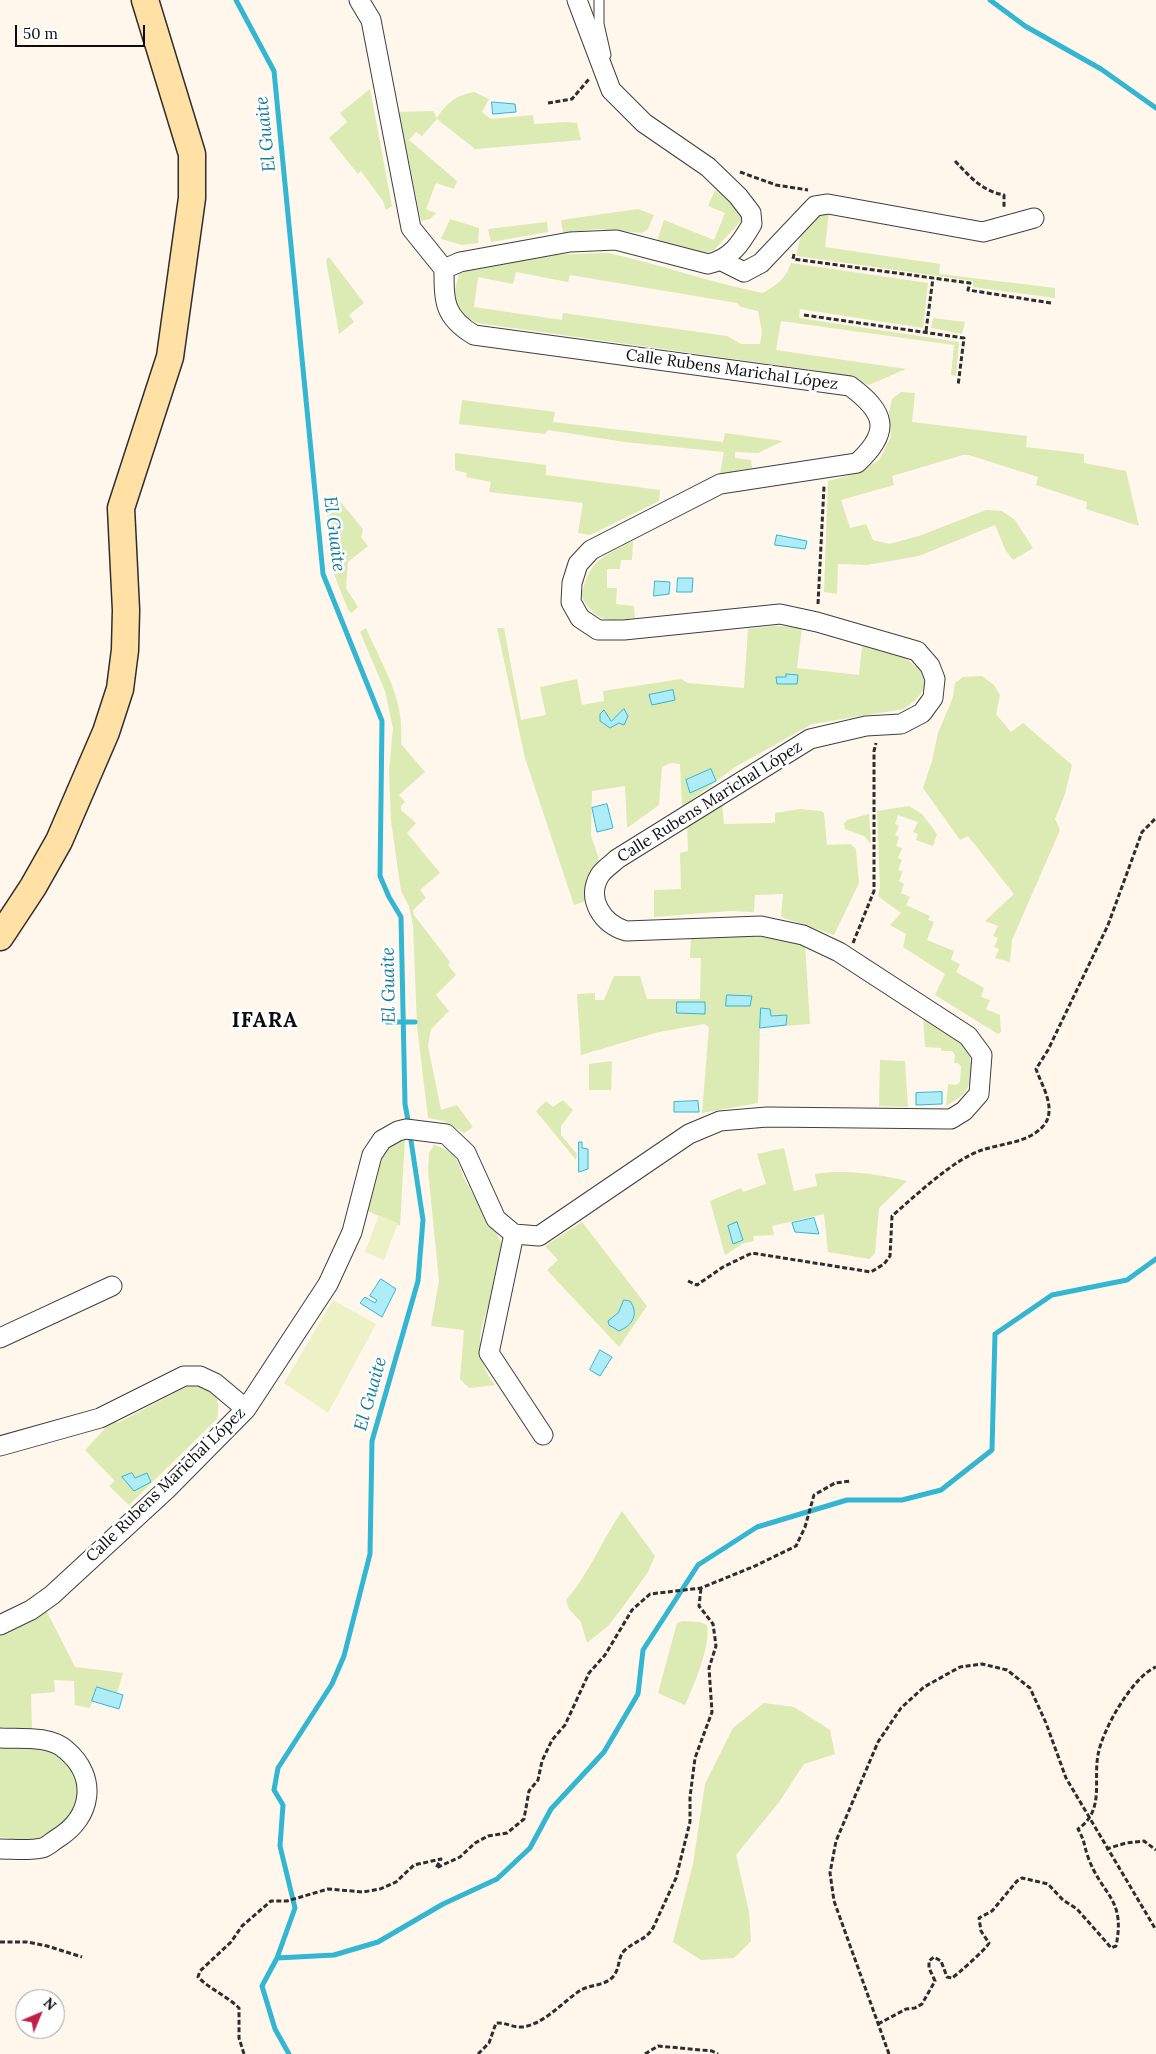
<!DOCTYPE html>
<html>
<head>
<meta charset="utf-8">
<style>
  body { margin:0 }
  #map { position:relative; width:1156px; height:2054px; overflow:hidden; background:#fff7eb; font-family:Lora,serif }
  canvas { display:block }
  .north { position:absolute; left:15px; top:1989px; width:50px; height:50px; box-sizing:border-box; background:#fff; border:1px solid #9e9e9e; border-radius:50%; rotate:45deg; font-size:14px; font-weight:700; line-height:20px; text-align:center; color:#0c0c0c }
  .north::after { content:''; display:block; margin:auto; width:18px; height:22px; background:#c11f4b; clip-path:polygon(50% 0,100% 100%,50% 72%,0 100%) }
  .scale { position:absolute; left:15px; top:25px; width:130px; height:22px; box-sizing:border-box; border:2px solid #0c0c0c; border-top:0; padding-left:6px; font-size:15px; line-height:18px; white-space:nowrap; color:#0c0c0c; -webkit-text-stroke:4px #fff; paint-order:stroke }
</style>
</head>
<body>
<div id="map">
<canvas width="1156" height="2054"></canvas>
<div class="north">N</div>
<div class="scale">50 m</div>
</div>
<script>
const ctx = document.querySelector('canvas').getContext('2d');
ctx.lineJoin = 'round';
function fill(path, color) { ctx.fillStyle = color; ctx.fill(path, 'evenodd'); }
function strokePath(path, color, width, dash) { ctx.strokeStyle = color; ctx.lineWidth = width; ctx.lineCap = dash ? 'butt' : 'round'; ctx.setLineDash(dash || []); ctx.stroke(path); }
function drawText(font, color, halo, rows, align = 'center') {
  ctx.font = font + ' Lora,serif'; ctx.lineWidth = 5; ctx.setLineDash([]); ctx.textBaseline = 'middle'; ctx.strokeStyle = halo; ctx.fillStyle = color; for (const [text, x, y, turn = 0] of rows) {
    ctx.save(); ctx.translate(x, y); ctx.rotate((+turn || 0) * Math.PI / 180); ctx.textAlign = isNaN(turn) ? turn : align; if (halo) ctx.strokeText(text, 0, 0); ctx.fillText(text, 0, 0); ctx.restore();
  }
}
const green = new Path2D(`
  M 370,89 L 392,206 L 386,210 L 383,201 L 361,171 L 358,174 L 329,138 L 347,122 L 340,113 Z
  M 474,92 L 489,99 L 482,112 L 491,119 L 533,115 L 534,124 L 567,122 L 577,123 L 581,140 L 475,149 L 437,119 L 422,136 L 416,132 L 409,140 L 457,181 L 454,189 L 436,183 L 426,209 L 436,213 L 430,219 L 421,221 L 399,112 L 433,111 L 437,118 C 447,102 456,96 474,92 Z
  M 715,190 C 726,197 742,205 742,220 L 714,250 L 703,254 L 657,241 L 664,220 L 714,240 L 725,213 L 708,206 Z
  M 638,209 L 654,215 L 648,229 L 642,233 L 598,229 L 563,233 L 561,220 Z
  M 829,212 L 825,247 L 940,264 L 939,274 L 1055,288 L 1055,298 L 973,287 L 973,281 L 797,256 C 799,235 806,216 829,212 Z
  M 450,219 L 479,228 L 478,243 L 462,245 L 441,239 Z
  M 547,222 L 548,232 L 491,242 L 488,229 Z
  M 608,253 C 660,264 710,283 763,293 C 777,285 786,278 791,263 L 928,283 L 923,328 L 800,309 L 799,318 L 959,342 L 956,376 L 951,375 L 954,345 L 781,321 L 776,350 L 906,369 L 869,385 L 846,376 L 813,370 L 477,323 L 457,311 L 453,297 L 460,271 C 504,255 561,254 608,253 ZM 516,272 L 568,282 L 570,275 L 737,303 L 741,307 L 758,311 L 762,332 L 760,344 L 741,344 L 727,336 L 563,313 L 562,320 L 474,307 L 478,277 L 513,284 Z
  M 329,257 L 364,303 L 349,315 L 354,322 L 339,334 L 326,260 Z
  M 933,318 L 965,322 L 962,334 L 931,328 Z
  M 901,392 L 915,393 L 912,422 L 1027,436 L 1026,447 L 1084,454 L 1084,463 L 1126,471 L 1139,526 L 1086,509 L 1087,502 L 1036,485 L 1038,477 L 969,455 L 963,455 L 892,476 L 894,485 L 841,500 L 850,528 L 866,524 L 873,540 L 889,544 L 919,536 L 986,510 L 1002,511 L 1015,520 L 1033,548 L 1013,560 L 1006,551 L 995,525 L 919,556 L 867,565 L 838,564 L 837,594 L 824,592 L 828,481 L 859,473 L 879,460 L 891,437 L 889,412 L 892,399 Z
  M 462,400 L 555,412 L 553,422 L 723,442 L 725,433 L 783,441 L 758,453 L 735,452 L 735,458 L 751,460 L 752,468 L 720,474 L 724,452 L 625,442 L 548,430 L 545,434 L 459,424 Z
  M 455,453 L 546,465 L 546,475 L 660,490 L 659,501 L 590,535 L 578,533 L 583,503 L 489,492 L 491,482 L 466,477 L 467,473 L 455,470 Z
  M 338,499 L 363,529 L 361,537 L 368,546 L 348,562 L 346,588 L 358,607 L 351,613 L 348,610 L 334,574 L 326,502 Z
  M 633,541 L 632,560 L 621,560 L 620,569 L 607,569 L 607,588 L 617,588 L 616,604 L 634,606 L 635,618 C 606,622 596,622 581,596 C 590,559 601,558 633,541 Z
  M 772,626 L 802,627 L 797,668 L 859,675 L 862,646 L 906,658 L 927,677 C 926,692 916,700 904,709 L 812,724 L 735,767 L 682,807 L 680,764 L 670,763 L 662,767 L 659,805 L 627,828 L 625,786 L 592,791 L 591,835 L 600,863 L 590,900 L 574,905 L 525,758 L 497,628 L 504,628 L 521,720 L 546,715 L 540,687 L 577,679 L 582,705 L 604,701 L 603,691 L 681,679 L 688,683 L 744,688 L 748,629 Z
  M 366,628 C 383,668 405,698 401,744 L 425,772 L 399,795 L 405,802 L 401,806 L 401,810 L 416,823 L 407,833 L 440,873 L 420,890 L 426,898 L 413,910 L 414,915 L 450,962 L 448,965 L 456,975 L 436,995 L 449,1011 L 431,1029 L 428,1046 L 441,1110 L 457,1105 L 473,1127 L 464,1133 L 444,1121 L 428,1118 L 417,1026 L 413,925 L 409,906 L 401,891 L 391,821 L 389,771 L 393,728 L 385,691 L 360,632 Z
  M 982,676 L 994,685 L 1000,695 L 996,714 L 1011,732 L 1023,723 L 1072,765 L 1065,794 L 1055,819 L 1060,830 L 1012,940 L 1010,962 L 995,958 L 999,949 L 994,947 L 998,938 L 993,936 L 998,926 L 985,921 L 1014,894 L 968,836 L 960,840 L 923,788 L 932,761 L 938,733 L 953,697 L 955,683 L 963,677 Z
  M 722,803 L 724,824 L 772,823 L 775,822 L 775,813 L 800,809 L 821,811 L 824,813 L 827,845 L 850,844 L 856,849 L 859,883 L 834,935 L 781,917 L 783,894 L 755,895 L 754,912 L 730,911 L 654,917 L 654,890 L 681,889 L 680,853 L 688,851 L 687,823 Z
  M 909,806 L 922,814 L 937,834 L 933,846 L 916,840 L 918,834 L 913,832 L 918,822 L 898,815 L 895,824 L 899,826 L 895,835 L 899,837 L 896,846 L 902,848 L 898,858 L 902,860 L 898,870 L 903,871 L 899,881 L 904,884 L 901,893 L 910,897 L 906,905 L 930,916 L 928,920 L 934,922 L 927,940 L 954,951 L 951,960 L 960,964 L 956,972 L 984,988 L 981,997 L 990,1000 L 986,1009 L 1000,1015 L 1001,1032 L 998,1034 L 935,995 L 945,974 L 903,947 L 906,934 L 890,925 L 901,913 L 878,896 L 880,887 L 877,811 Z
  M 869,814 L 871,844 L 864,836 L 845,829 L 844,824 L 847,820 Z
  M 743,934 L 805,944 L 810,1024 L 760,1028 L 758,1103 L 702,1113 L 709,1027 L 704,1024 L 659,1032 L 581,1055 L 577,994 L 595,993 L 595,1000 L 604,1000 L 614,976 L 640,976 L 647,999 L 700,999 L 701,958 L 690,958 L 691,938 Z
  M 923,1015 C 935,1024 950,1032 961,1042 C 973,1052 974,1076 967,1089 C 963,1097 953,1101 946,1106 L 948,1084 L 956,1085 L 960,1082 L 961,1066 L 958,1063 L 954,1063 L 955,1055 L 952,1051 L 942,1051 L 941,1048 L 925,1047 Z
  M 880,1060 L 905,1061 L 908,1107 L 879,1106 Z
  M 612,1061 L 611,1090 L 589,1090 L 589,1064 Z
  M 563,1100 L 573,1110 L 561,1126 L 561,1135 L 577,1154 L 576,1160 L 536,1111 L 546,1101 L 553,1107 Z
  M 405,1138 L 400,1226 L 368,1211 L 383,1156 L 388,1147 Z
  M 434,1145 C 462,1153 456,1164 468,1186 C 474,1197 502,1239 502,1246 C 504,1297 457,1336 495,1385 L 469,1388 L 460,1379 L 464,1330 L 431,1326 L 439,1281 L 428,1170 L 429,1153 Z
  M 784,1148 L 794,1191 L 817,1186 L 815,1174 C 845,1169 878,1174 907,1181 L 879,1208 L 875,1253 L 869,1259 L 828,1252 L 824,1214 L 772,1226 L 774,1235 L 753,1236 L 754,1241 L 744,1243 L 725,1255 L 710,1201 L 741,1188 L 743,1192 L 766,1184 L 757,1154 Z
  M 582,1222 L 647,1306 L 619,1347 L 547,1270 L 558,1260 L 545,1246 Z
  M 190,1385 C 213,1385 222,1397 217,1419 L 129,1505 L 109,1486 L 115,1481 L 85,1450 L 113,1420 L 118,1423 Z
  M 622,1511 L 655,1556 L 648,1572 L 622,1608 L 608,1626 L 587,1643 L 581,1622 L 569,1609 L 566,1600 C 589,1574 602,1540 622,1511 Z
  M 45,1608 L 75,1667 L 123,1673 L 117,1693 L 97,1687 L 90,1708 L 75,1705 L 74,1681 L 54,1680 L 55,1692 L 31,1694 L 32,1729 L 0,1727 L 0,1630 Z
  M 683,1621 L 700,1622 L 707,1625 C 711,1646 694,1685 685,1705 L 658,1693 L 677,1623 Z
  M 764,1703 L 794,1707 L 830,1730 L 835,1754 L 804,1764 L 779,1802 L 736,1855 L 749,1912 L 751,1941 L 734,1958 L 701,1960 L 673,1942 L 693,1864 L 705,1784 L 733,1728 Z
  M 34,1746 C 46,1751 59,1755 68,1764 C 97,1792 63,1836 31,1840 C 21,1841 10,1838 0,1837 L 0,1748 Z`);
const pitch = new Path2D(`
  M 379,1215 L 398,1223 L 384,1260 L 365,1252 Z
  M 333,1300 L 376,1324 L 328,1413 L 284,1383 Z`);
const water = new Path2D(`
  M 492,102 L 515,104 L 516,112 L 493,114 Z
  M 777,535 L 807,541 L 805,549 L 775,545 Z
  M 678,578 L 693,578 L 692,592 L 677,592 Z
  M 655,581 L 670,582 L 669,594 L 654,596 Z
  M 786,674 L 798,675 L 797,684 L 777,684 L 776,677 L 786,677 Z
  M 673,690 L 675,700 L 652,705 L 649,695 Z
  M 624,709 L 628,716 L 624,725 L 619,723 L 610,728 L 600,721 L 600,714 L 604,710 L 611,721 Z
  M 711,769 L 716,781 L 690,793 L 686,780 Z
  M 607,804 L 613,828 L 597,832 L 592,808 Z
  M 727,995 L 752,996 L 750,1006 L 726,1006 Z
  M 677,1002 L 705,1002 L 705,1014 L 677,1013 Z
  M 761,1008 L 770,1009 L 771,1016 L 787,1015 L 786,1025 L 760,1028 Z
  M 942,1092 L 942,1104 L 916,1105 L 916,1093 Z
  M 698,1101 L 699,1112 L 674,1112 L 674,1102 Z
  M 579,1142 L 582,1142 L 582,1148 L 588,1149 L 588,1169 L 579,1172 Z
  M 814,1218 L 819,1234 L 795,1232 L 792,1223 Z
  M 737,1222 L 743,1240 L 733,1244 L 728,1226 Z
  M 381,1279 L 396,1289 L 382,1317 L 360,1303 L 365,1297 L 375,1303 L 377,1300 L 370,1296 Z
  M 624,1300 L 630,1301 C 639,1314 633,1325 619,1331 L 609,1325 L 608,1321 L 618,1313 Z
  M 600,1350 L 612,1357 L 600,1376 L 590,1370 Z
  M 132,1473 L 135,1478 L 147,1473 L 151,1482 L 134,1491 L 122,1477 Z
  M 97,1687 L 123,1695 L 119,1709 L 92,1701 Z`);
const stream = new Path2D(`
  M 236,0 L 274,71 L 323,574 L 382,721 L 380,876 L 389,897 L 401,917 L 405,1104 L 409,1126
  M 990,0 L 1025,26 L 1101,69 L 1156,108
  M 387,1022 L 415,1022
  M 277,1958 L 295,1908 L 280,1846 L 283,1805 L 274,1790 L 278,1768 L 332,1684 L 344,1656 L 370,1554 L 372,1441 L 418,1281 L 423,1220 L 410,1134
  M 289,2054 L 275,2029 L 262,1986 L 277,1958 L 334,1955 L 378,1942 L 443,1904 L 497,1879 L 530,1848 L 551,1809 L 604,1752 L 638,1694 L 643,1650 L 698,1565 L 757,1527 L 847,1500 L 902,1500 L 941,1490 L 992,1450 L 995,1334 L 1052,1295 L 1127,1280 L 1156,1259`);
const path = new Path2D(`
  M 548,103 L 572,99 L 589,79
  M 955,161 C 970,177 982,191 1004,195 L 1004,208
  M 740,172 L 776,185 L 808,190
  M 794,254 L 793,259 L 970,283 L 968,290 L 1051,303
  M 804,315 L 964,338 L 958,386
  M 926,331 L 933,278
  M 818,604 L 824,486
  M 853,943 L 874,891 L 874,751 L 876,743
  M 688,1281 L 697,1285 L 723,1267 L 752,1253 L 871,1272 L 884,1264 L 890,1256 L 892,1216 C 915,1196 954,1159 982,1150 C 1003,1143 1030,1143 1045,1124 C 1056,1107 1042,1086 1036,1069 L 1048,1050 L 1108,925 L 1142,832 L 1156,818
  M 1106,1849 L 1126,1843 L 1144,1841 L 1156,1850
  M 0,1942 L 27,1942 L 47,1946 L 82,1957
  M 878,2024 L 906,2009 L 915,2008 L 922,2004 L 935,1981 L 929,1968 L 929,1961 L 934,1957 L 941,1961 L 947,1977 L 952,1978 C 958,1974 987,1948 989,1943 L 981,1931 L 979,1918 L 992,1911 L 1017,1881 L 1022,1878 L 1048,1884 L 1063,1900 L 1077,1909 L 1107,1943 L 1111,1948 L 1116,1946 C 1126,1898 1102,1896 1088,1857 C 1084,1846 1085,1841 1078,1829 C 1105,1810 1093,1782 1098,1755 C 1102,1730 1133,1676 1156,1667
  M 244,2054 L 239,2038 L 239,2008 C 227,1996 211,1990 198,1977 L 200,1971 L 231,1942 L 242,1926 L 271,1901 L 287,1901 L 328,1889 L 363,1892 L 380,1889 L 396,1882 L 414,1865 L 441,1859 L 436,1868 L 460,1857 L 475,1843 L 488,1836 L 507,1833 L 524,1819 L 529,1791 L 538,1780 L 542,1761 L 552,1740 L 565,1725 L 589,1673 L 605,1655 L 632,1610 L 650,1594 L 701,1588 L 755,1566 L 796,1546 L 805,1527 L 814,1495 L 835,1483 L 851,1481
  M 478,2054 L 489,2043 L 496,2023 C 505,2022 514,2028 522,2027 C 545,2024 562,2002 581,1990 C 591,1984 608,1986 615,1974 C 620,1966 618,1956 625,1950 C 636,1940 647,1940 654,1926 L 676,1878 L 690,1822 L 690,1797 L 695,1758 L 712,1712 L 709,1668 L 716,1646 L 714,1631 L 713,1624 L 699,1606 L 701,1588
  M 645,2054 L 658,2046 L 712,2051 L 718,2054
  M 889,2054 L 834,1901 L 830,1873 L 836,1841 L 878,1742 L 901,1708 L 924,1687 L 960,1667 L 982,1664 L 1007,1670 L 1030,1688 L 1046,1723 L 1066,1778 L 1156,1930`);
const service = new Path2D(`
  M 599,0 L 599,24 L 606,55`);
const minor = new Path2D(`
  M 359,0 L 371,20 L 411,228 L 444,269
  M 722,261 L 744,272 L 761,263 L 815,206 L 828,204 L 983,232 L 1034,218
  M 444,269 L 460,262 L 570,242 L 616,240 L 708,264 C 731,259 741,243 752,224 L 751,213 L 738,196 L 708,167 L 644,123 L 611,90 L 577,0
  M 514,1234 L 489,1353 L 543,1435
  M 0,1338 L 112,1286
  M 0,1446 L 100,1418 L 184,1376 L 200,1376 L 215,1383 L 246,1409
  M 0,1625 L 31,1610 L 52,1595 L 166,1490 L 246,1409 L 328,1284 L 352,1232 L 372,1155 L 382,1140 L 398,1131 L 406,1129 L 446,1134 L 466,1153 L 496,1219 L 514,1234 L 539,1236 L 689,1134 L 720,1121 L 767,1117 L 951,1119 L 964,1111 L 979,1094 L 982,1055 L 968,1036 L 839,952 L 803,935 L 761,926 L 626,931 C 603,924 585,899 600,875 C 604,869 612,864 617,859 L 810,739 L 866,726 L 901,724 L 922,713 L 933,698 L 935,679 L 930,666 L 917,651 L 817,622 L 780,614 L 624,630 L 598,630 L 580,618 L 571,602 L 572,583 L 578,564 L 591,550 L 720,484 L 857,463 C 892,431 885,412 850,386 L 474,335 C 444,317 444,302 444,269
  M 0,1738 C 20,1739 50,1735 66,1750 C 98,1777 92,1817 58,1838 C 53,1841 47,1847 42,1848 C 29,1851 13,1849 0,1849`);
const secondary = new Path2D(`
  M 0,937 L 33,887 L 59,841 L 106,732 L 120,689 L 125,650 L 126,610 L 121,508 L 170,357 L 192,198 L 192,154 L 145,0`);
const streetNames = [
  ["Calle Rubens Marichal López",732,370,8],
  ["Calle Rubens Marichal López",710,802,-32],
  ["Calle Rubens Marichal López",166,1485,-44]
];
const waterNames = [
  ["El Guaite",266,134,-96],
  ["El Guaite",334,534,83],
  ["El Guaite",389,985,-91],
  ["El Guaite",371,1394,-74]
];
const districtNames = [
  ["IFARA",265,1021]
];
fill(green, '#dceab4');
fill(pitch, '#ecf1c6');
fill(water, '#aeedf8');
strokePath(water, '#32b6d2', 1);
strokePath(stream, '#32b6d2', 5);
strokePath(service, '#3f3f3f', 11);
strokePath(minor, '#3f3f3f', 21);
strokePath(secondary, '#2e2e2e', 29);
strokePath(path, '#2e2e2e', 3, [5, 2.5]);
strokePath(service, '#fff', 9);
strokePath(minor, '#fff', 19);
strokePath(secondary, '#ffe1a6', 26);
drawText('16px', '#0c0c0c', '#fff', streetNames);
drawText('italic 18px', '#117d9b', '#fff', waterNames);
ctx.letterSpacing = '1px';
drawText('bold 21px', '#0c0c0c', '#fff', districtNames);
ctx.letterSpacing = '0px';
</script>
</body>
</html>
